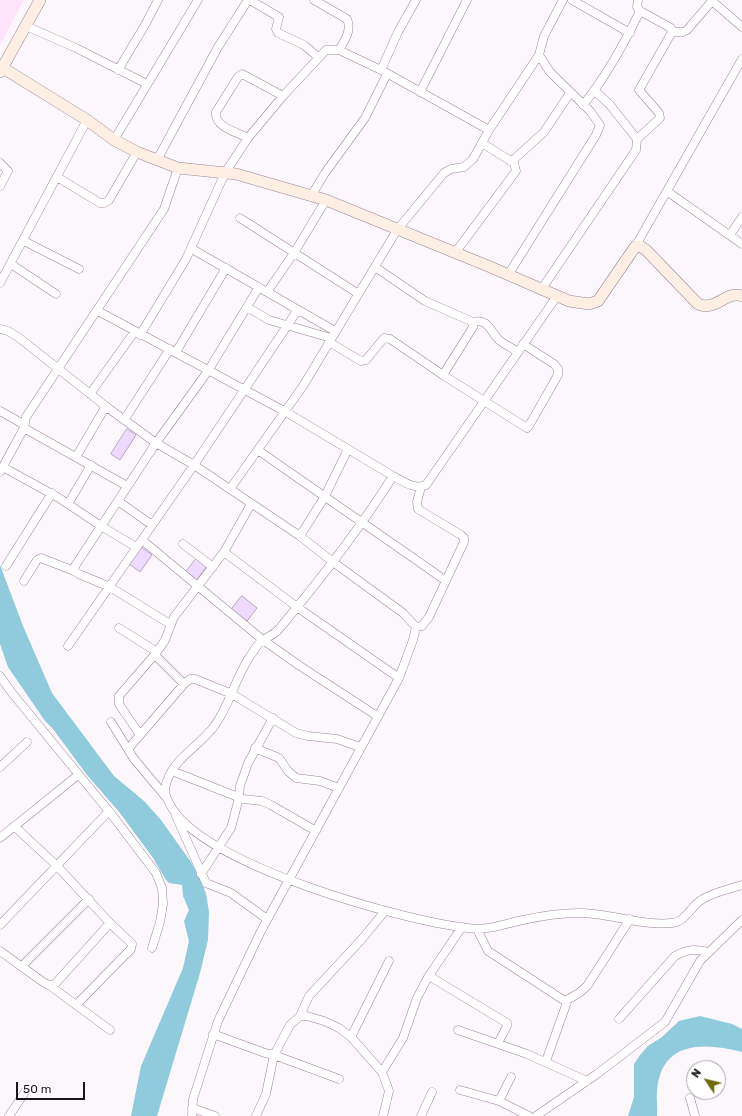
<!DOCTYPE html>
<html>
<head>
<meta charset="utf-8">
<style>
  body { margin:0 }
  #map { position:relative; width:742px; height:1116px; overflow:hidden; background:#fcf7fc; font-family:Rubik,sans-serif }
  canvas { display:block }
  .north { position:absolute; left:686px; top:1060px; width:40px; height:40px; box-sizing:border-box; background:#fff; border:1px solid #a5a1a5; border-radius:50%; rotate:305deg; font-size:11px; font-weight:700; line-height:16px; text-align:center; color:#1d151d }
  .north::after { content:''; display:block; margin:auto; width:14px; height:18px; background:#6f6b06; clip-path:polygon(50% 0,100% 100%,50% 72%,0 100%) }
  .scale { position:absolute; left:16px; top:1082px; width:69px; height:18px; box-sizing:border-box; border:2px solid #1d151d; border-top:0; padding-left:5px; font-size:12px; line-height:14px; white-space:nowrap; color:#1d151d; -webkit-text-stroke:3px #fff; paint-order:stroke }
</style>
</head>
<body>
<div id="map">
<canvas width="742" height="1116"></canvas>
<div class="north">N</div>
<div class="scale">50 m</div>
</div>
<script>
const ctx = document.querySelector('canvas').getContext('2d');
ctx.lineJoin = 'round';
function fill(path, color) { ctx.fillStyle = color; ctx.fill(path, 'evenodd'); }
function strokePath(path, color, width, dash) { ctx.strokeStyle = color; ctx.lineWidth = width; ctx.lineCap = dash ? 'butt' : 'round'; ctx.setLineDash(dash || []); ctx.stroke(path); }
const built = new Path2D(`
  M 0,0 L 24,0 L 0,45 Z`);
const water = new Path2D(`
  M 0,565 L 23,626 L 52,693 L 114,776 L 144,801 L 161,820 L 191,862 L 202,883 L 206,894 L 209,912 L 208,940 L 200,973 L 157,1116 L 131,1116 L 141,1066 L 183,968 L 189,941 L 184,921 L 189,910 L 183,896 L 182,885 L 169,883 L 166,880 L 153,858 L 120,813 L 87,775 L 53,729 L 45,721 L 8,667 L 0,644 Z
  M 700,1016 L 732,1024 L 742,1029 L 742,1052 C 703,1042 661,1041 657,1091 C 656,1099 658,1108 657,1116 L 628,1116 L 634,1097 L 634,1064 L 640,1055 L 648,1046 L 662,1037 L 679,1021 Z`);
const building = new Path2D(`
  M 127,429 L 136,435 L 120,460 L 111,454 Z
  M 140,546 L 152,555 L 140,572 L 128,563 Z
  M 197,558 L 207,566 L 196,581 L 185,573 Z
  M 242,596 L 257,608 L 247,621 L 231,610 Z`);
const street = new Path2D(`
  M 250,0 L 279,17 L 276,29 L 278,33 L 304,45 L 318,57
  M 314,0 L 347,19 C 352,30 345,40 339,50
  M 572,0 L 630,33
  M 711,0 L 742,27
  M 26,26 L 76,48 L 147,84
  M 672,32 L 683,32 L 687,30 L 712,1
  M 118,70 L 145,25 L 158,0
  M 383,71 L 489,130
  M 420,92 L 467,0
  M 583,105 C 606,77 624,44 640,11
  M 248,138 C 237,132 214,127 216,112 L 238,77 L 242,74 L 246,76 L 283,96
  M 637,139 L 660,118 L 659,113 L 639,90 L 672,32 L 671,28 L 640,11 L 637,7 L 638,0
  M 114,140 L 198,0
  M 157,160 L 218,47 L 248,0
  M 512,161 L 544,132 L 570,93
  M 0,163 L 8,171 L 0,186
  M 57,177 L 100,203 L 104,203 L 109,200 L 137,152
  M 668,192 L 742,244
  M 311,196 L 325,173 L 365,118 L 387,74
  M 240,218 L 357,293
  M 730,235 L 742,217
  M 24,241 L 79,269
  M 635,247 L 742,59
  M 192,249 L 335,331
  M 455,253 L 516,171 L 514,163 L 482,143
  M 11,264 L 56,294
  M 375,267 L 425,301 L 473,322 L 473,327 L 443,375
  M 508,275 L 596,135 L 600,125 L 590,111 L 550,72 L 539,55 L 544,36 L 563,0
  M 0,283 L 87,120
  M 541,290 L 636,150 L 637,139 L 610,105 L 594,90
  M 267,292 L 294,253 L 326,200
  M 557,296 L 426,485 C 414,490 403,481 393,476 C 359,530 320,580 279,629 C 274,635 269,636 263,640 C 259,643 255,648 253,652 C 236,674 231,703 215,725 C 200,747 169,760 165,789 C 164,796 169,802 172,808 C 208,866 400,920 468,928 C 487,931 504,924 523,920 C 541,916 561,913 579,913 C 610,913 641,926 672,923 C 686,922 691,905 703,899 C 714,892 730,889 742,885
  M 247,307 L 269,320 L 331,338
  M 98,311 L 286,412 L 393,476
  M 473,322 C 488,318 490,331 499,340 C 504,344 512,348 518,352
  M 0,329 L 8,331 L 18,337 L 108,408 L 156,443 L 194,465 L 300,536 L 333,562 L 403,613 L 416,627 L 413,640 L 399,678 L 261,931 L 218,1021 L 193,1099 L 192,1116
  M 140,335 L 186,259 L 225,173 L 248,138 L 283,96 L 326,50 L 339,50 L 381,70 L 398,32 L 416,0
  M 329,342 L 361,361 L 366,360 L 384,338 L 390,339 L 443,375 L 527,428 L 530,424 L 558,375 L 558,369 L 554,364 L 523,344
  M 176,352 L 226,268
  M 90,394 L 135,331
  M 0,411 L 23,424
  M 124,420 L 170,349
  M 258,450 C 320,494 384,537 446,581
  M 76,457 L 106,406
  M 3,467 L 59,498 L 101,526 L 136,547
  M 0,472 L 24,428
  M 127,486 L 24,428 L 26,417 L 164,209 L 178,168
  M 230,489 L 303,386 L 397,230 L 444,173 L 451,169 L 464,167 L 473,159 L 489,130 L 539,55
  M 118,501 L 152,525
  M 68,504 L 91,465
  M 300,536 L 324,498 L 348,449
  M 142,540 L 263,640 L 300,666 L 377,716
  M 183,544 L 213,567
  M 224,552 L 297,607 L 399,678
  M 6,566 L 52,493
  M 24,581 L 37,560 L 41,558 L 74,571
  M 170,624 L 110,587 L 79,574 L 74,571 L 75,566 L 156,443 L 208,371 L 259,287
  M 416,627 L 422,626 L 429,617 L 464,542 L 464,538 L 461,535 L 418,509 L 417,502 L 421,487
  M 119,628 L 157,652
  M 68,646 L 194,465 L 297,311
  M 155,655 L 184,684
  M 0,676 L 12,693 L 112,815 L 156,873 L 162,888 L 163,904 L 160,922 L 152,948
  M 111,722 L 134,759 L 165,796
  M 140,735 L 119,704 L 119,696 L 157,652 L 165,640 L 174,617 L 224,552 L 251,504
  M 255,748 L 279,758 L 288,771 L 296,778 L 320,781 L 339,788
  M 128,749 L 184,684 L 190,679 L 195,679 L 232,694 L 296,733 L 308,736 L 337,739 L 360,747
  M 0,767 L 27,742
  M 172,771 L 243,799 L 262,801 L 271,805 L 316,831
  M 176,816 L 206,883 L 231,893 L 267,919
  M 14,826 L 56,865 L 110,923 L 132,944 L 131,949 L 76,1005
  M 0,838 L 78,775
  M 201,874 L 231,828 L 239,798 L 240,786 L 248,763 L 273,718
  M 0,925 L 109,811
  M 477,929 L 488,951 L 565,1001 L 566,1005 L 546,1061
  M 0,951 L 43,982 L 49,985 L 55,984 L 110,923
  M 22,966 L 89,899
  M 429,976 L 507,1023 L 507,1026 L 498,1043
  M 49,985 L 110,1030
  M 565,1001 L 579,993 L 587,986 L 630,919
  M 300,1016 L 309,996 L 362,939 L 385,911
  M 619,1019 L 675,956 C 687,949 695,949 708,952
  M 458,1030 L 527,1054 L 587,1081
  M 213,1034 L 265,1053 L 274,1055 L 290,1025 L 300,1016 L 307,1016 L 324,1021 L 339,1028 L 351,1037 L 382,1072 L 389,1091 L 383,1116
  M 351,1037 L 389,961
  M 382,1072 L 403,1038 L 417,998 L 428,977 L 462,927
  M 460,1090 L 499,1101 L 529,1116
  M 690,1098 L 695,1116
  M 499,1101 L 511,1077
  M 192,1108 L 215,1116
  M 9,1116 L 27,1089
  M 256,1116 L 266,1094 L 274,1055 L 339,1079
  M 421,1116 L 432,1092
  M 536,1116 L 597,1074 L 665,1022 L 700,961 L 742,920`);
const secondary = new Path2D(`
  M 3,68 L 87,120 L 114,140 L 137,152 L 178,168 L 236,174 L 326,200 L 488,266 L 569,301 L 589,304 L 598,301 L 635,247 L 640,246 L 646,250 L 698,304 C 716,312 726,290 742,296
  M 0,72 L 40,0`);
fill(built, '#fde4fb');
fill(water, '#8fcadd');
fill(building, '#eedafe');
strokePath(building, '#b4a5bf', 1);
strokePath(street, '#9b8499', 9);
strokePath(secondary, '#9b8499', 12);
strokePath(street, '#fff', 8);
strokePath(secondary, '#feeee3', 11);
</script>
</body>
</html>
